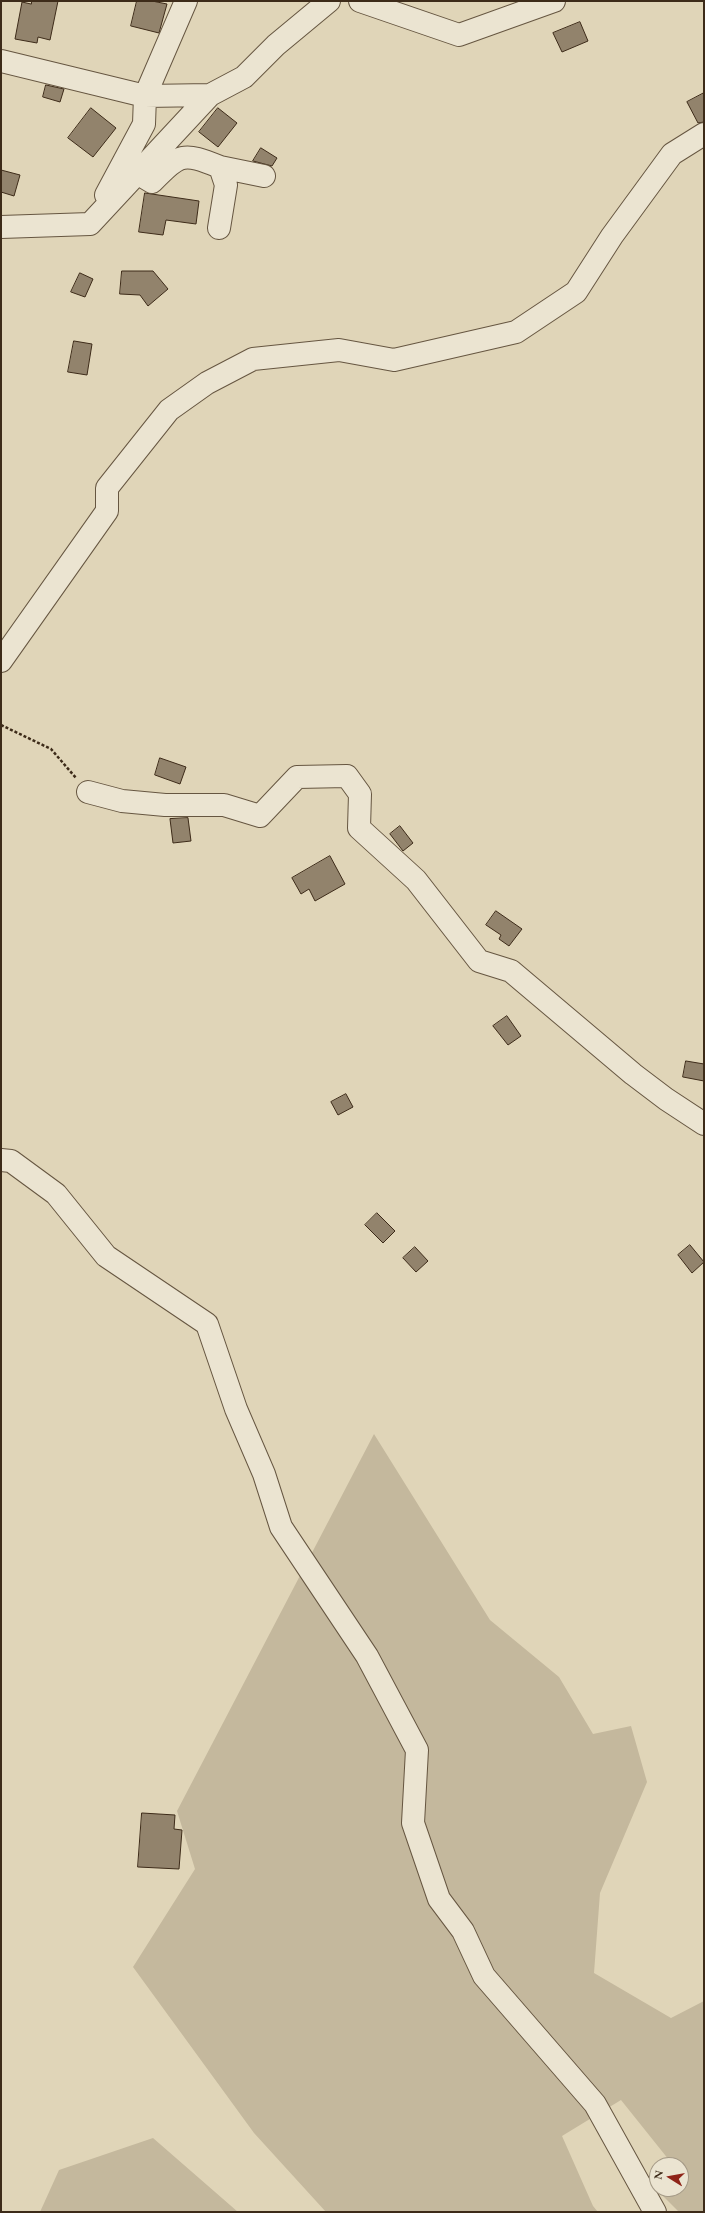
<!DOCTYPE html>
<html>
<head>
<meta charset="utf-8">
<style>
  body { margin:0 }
  #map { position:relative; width:705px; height:2213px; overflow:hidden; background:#e0d5b8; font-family:"EB Garamond",serif }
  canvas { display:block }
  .frame { position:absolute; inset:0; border:2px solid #3d2b19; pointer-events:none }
  .north { position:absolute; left:649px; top:2157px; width:40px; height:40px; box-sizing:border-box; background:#ebe4d1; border:1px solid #a59a87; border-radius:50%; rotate:281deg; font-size:11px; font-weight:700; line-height:16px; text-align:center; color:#3d2b19 }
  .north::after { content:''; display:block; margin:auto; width:14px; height:18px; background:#8f2418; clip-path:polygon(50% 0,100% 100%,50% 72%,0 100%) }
</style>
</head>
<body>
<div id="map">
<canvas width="705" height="2213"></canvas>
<div class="frame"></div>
<div class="north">N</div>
</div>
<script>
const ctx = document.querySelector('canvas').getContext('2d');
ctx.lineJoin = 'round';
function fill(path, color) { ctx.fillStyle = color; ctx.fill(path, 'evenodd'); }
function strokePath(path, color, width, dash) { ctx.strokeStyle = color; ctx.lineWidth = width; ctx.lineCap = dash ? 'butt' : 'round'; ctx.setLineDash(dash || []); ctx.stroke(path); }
const green = new Path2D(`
  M 374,1434 L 490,1620 L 559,1677 L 593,1734 L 631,1726 L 647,1782 L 600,1893 L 594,1973 L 671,2018 L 704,2001 L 704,2212 L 679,2212 L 661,2194 L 664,2189 L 681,2189 L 681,2165 L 673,2165 L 621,2100 L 562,2136 L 593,2206 L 598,2212 L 326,2212 L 254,2133 L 133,1967 L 195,1869 L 177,1811 Z
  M 153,2138 L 238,2212 L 40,2212 L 59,2170 Z`);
const building = new Path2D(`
  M 32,1 L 58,1 L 50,40 L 38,37 L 37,43 L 15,39 L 22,2 L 31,4 Z
  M 137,1 L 152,1 L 167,4 L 159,33 L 131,26 Z
  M 580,22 L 588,41 L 562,52 L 553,33 Z
  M 46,85 L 64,89 L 60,102 L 43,97 Z
  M 704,93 L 704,122 L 698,123 L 687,102 Z
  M 91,108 L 116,128 L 93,157 L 68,138 Z
  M 218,108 L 237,123 L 218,147 L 199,132 Z
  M 261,148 L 277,158 L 272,166 L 253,161 Z
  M 1,170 L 20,175 L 14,196 L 1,192 Z
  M 145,193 L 199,201 L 196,224 L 166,220 L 163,235 L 139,232 Z
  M 122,271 L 153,271 L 168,289 L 148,306 L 140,295 L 120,294 Z
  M 80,273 L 93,279 L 85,297 L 71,292 Z
  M 74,341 L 92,344 L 87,375 L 68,372 Z
  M 160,758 L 186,767 L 180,784 L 155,775 Z
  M 188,818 L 191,841 L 173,843 L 170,819 Z
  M 400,826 L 413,843 L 403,851 L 390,834 Z
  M 330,856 L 345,884 L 315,901 L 309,889 L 301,894 L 292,878 Z
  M 496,911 L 522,929 L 509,946 L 499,939 L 501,935 L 486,925 Z
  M 507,1016 L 521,1036 L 508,1045 L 493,1026 Z
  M 686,1061 L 704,1064 L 704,1081 L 683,1077 Z
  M 346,1094 L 353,1107 L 338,1115 L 331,1102 Z
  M 377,1213 L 395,1231 L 383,1243 L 365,1225 Z
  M 690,1245 L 704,1262 L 692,1273 L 678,1255 Z
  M 415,1247 L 428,1261 L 416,1272 L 403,1258 Z
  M 142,1813 L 175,1815 L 174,1829 L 182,1830 L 179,1869 L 138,1867 Z`);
const path = new Path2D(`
  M 1,725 L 51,749 L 76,778`);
const minor = new Path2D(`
  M 360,1 L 459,35 L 554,1
  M 1,61 L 145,96 L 210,95
  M 220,167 L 264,176
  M 137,173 L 152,182 C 181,153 182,152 220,167 L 226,185 L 219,228
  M 106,195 L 144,124 L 145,96 L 186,1
  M 1,227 L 90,224 L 210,95 L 244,77 L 276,45 L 329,1
  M 1,661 L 107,511 L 107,488 L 169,410 L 207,383 L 253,359 L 339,350 L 394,360 L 516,332 L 576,292 L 612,236 L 672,154 L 704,134
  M 88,792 L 122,801 L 165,805 L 224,805 L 260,816 L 297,777 L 347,776 L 360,794 L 359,828 L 416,880 L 479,961 L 511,971 L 633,1074 L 666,1099 L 704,1124
  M 1,1160 L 11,1161 L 56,1194 L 106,1256 L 207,1324 L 236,1409 L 264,1474 L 281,1527 L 367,1656 L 417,1750 L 413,1823 L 439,1899 L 463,1931 L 484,1976 L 595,2104 L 655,2212`);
fill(green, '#c4b89d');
fill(building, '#92836c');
strokePath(building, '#3d2b19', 1);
strokePath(minor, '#665641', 24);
strokePath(path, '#3d2b19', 2.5, [3, 2]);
strokePath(minor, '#ebe4d1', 22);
</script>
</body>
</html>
